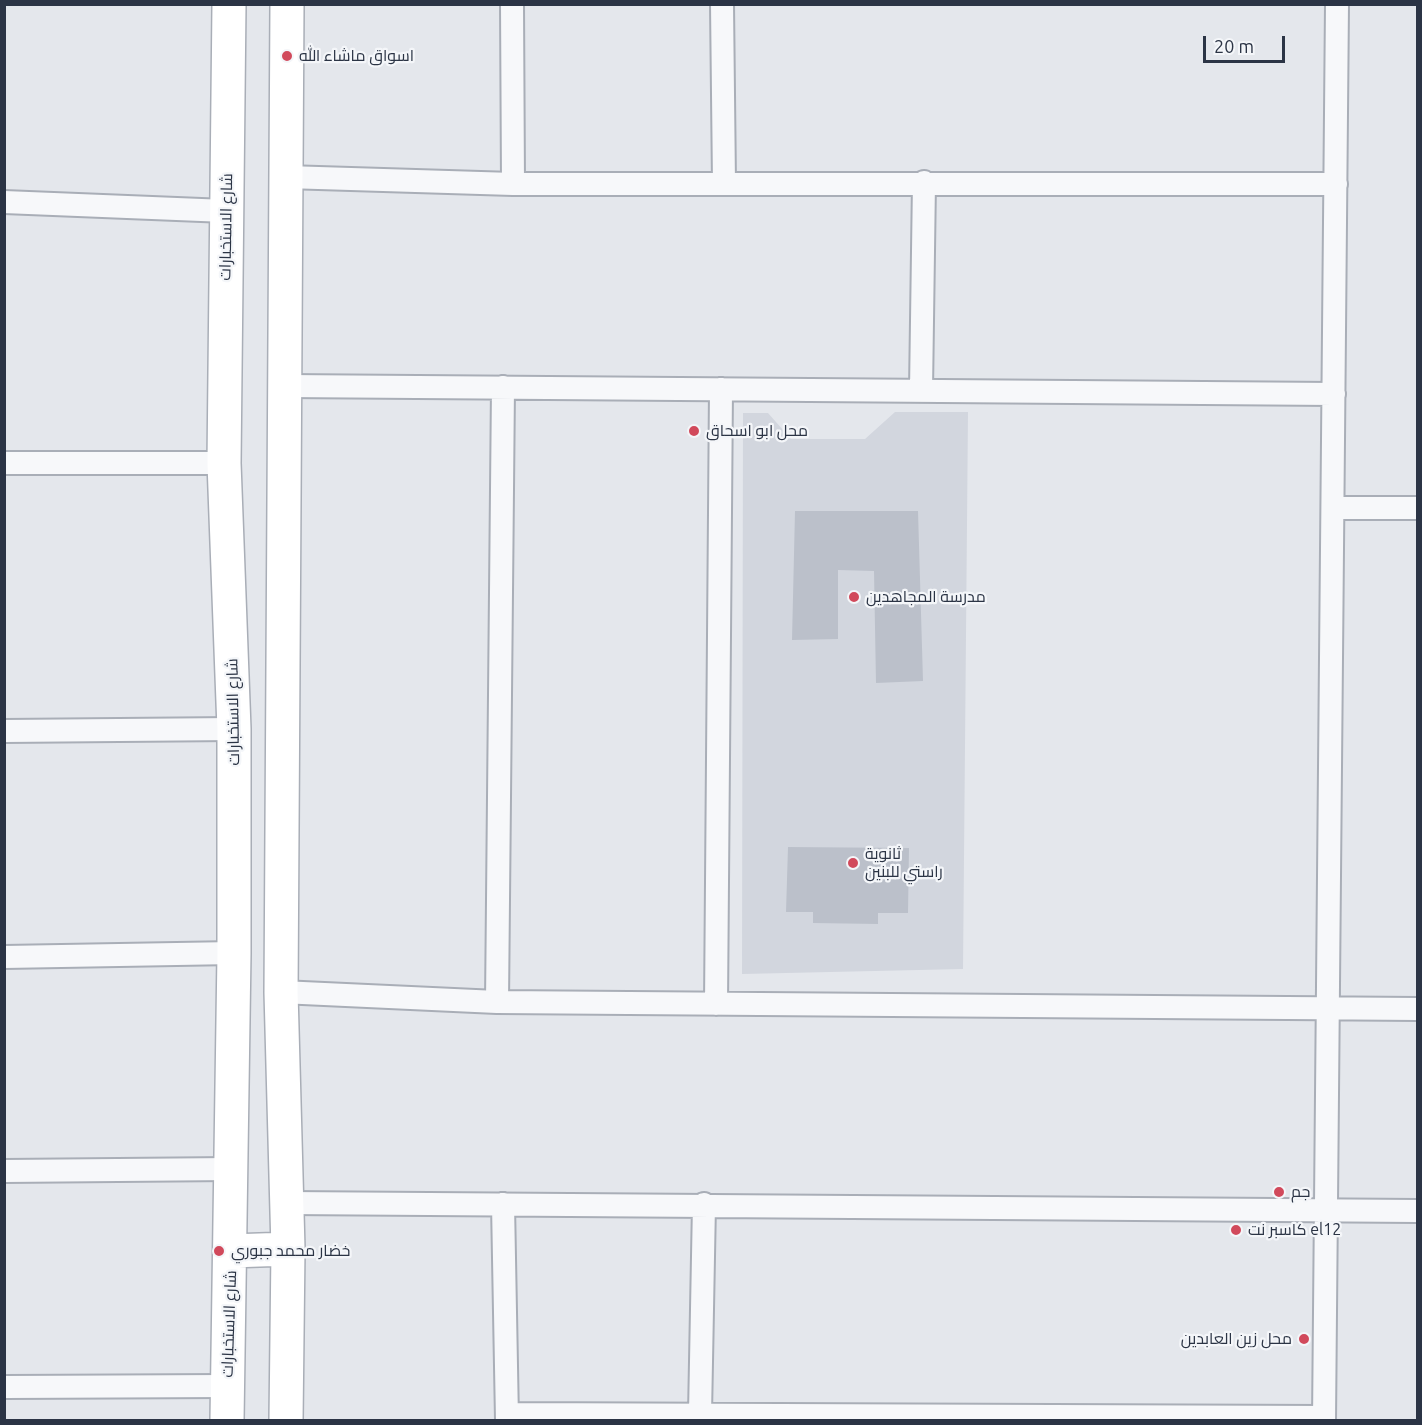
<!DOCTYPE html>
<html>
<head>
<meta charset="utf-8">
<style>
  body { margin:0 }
  #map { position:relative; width:1422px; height:1425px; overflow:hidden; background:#e4e7ec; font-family:Ubuntu,sans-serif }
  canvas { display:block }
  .frame { position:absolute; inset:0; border:6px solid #2b3445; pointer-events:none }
  .scale { position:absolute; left:1203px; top:36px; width:82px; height:27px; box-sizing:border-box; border:3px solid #2b3445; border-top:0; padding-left:8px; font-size:18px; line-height:21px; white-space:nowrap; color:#2b3445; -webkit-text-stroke:4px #f4f6f9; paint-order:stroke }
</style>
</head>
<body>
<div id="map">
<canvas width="1422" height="1425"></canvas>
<div class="frame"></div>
<div class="scale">20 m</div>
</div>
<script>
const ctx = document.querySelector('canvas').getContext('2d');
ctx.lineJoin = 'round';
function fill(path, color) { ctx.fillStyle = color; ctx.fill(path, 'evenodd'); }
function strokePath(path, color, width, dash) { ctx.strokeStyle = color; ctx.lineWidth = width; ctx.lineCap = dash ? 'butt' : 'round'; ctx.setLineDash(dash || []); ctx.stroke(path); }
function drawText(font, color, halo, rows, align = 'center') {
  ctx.font = font + ' Ubuntu,Cairo,sans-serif'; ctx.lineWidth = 4.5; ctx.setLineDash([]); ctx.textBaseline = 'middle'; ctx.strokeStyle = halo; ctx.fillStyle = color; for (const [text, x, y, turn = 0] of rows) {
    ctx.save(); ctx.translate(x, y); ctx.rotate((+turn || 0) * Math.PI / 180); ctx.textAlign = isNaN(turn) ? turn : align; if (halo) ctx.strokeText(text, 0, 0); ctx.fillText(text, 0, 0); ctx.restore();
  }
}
const built = new Path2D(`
  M 895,412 L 968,412 L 963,969 L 742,974 L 743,413 L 768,413 L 791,439 L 865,439 Z`);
const building = new Path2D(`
  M 795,511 L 918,511 L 923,681 L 876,683 L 874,571 L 838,570 L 838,639 L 792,640 Z
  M 788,847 L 909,848 L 908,913 L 878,913 L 878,924 L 813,923 L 813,912 L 786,912 Z`);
const street = new Path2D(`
  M 512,4 L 513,184
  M 722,4 L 724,184
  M 286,177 L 513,184 L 1336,184
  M 4,202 L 226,211
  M 286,386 L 1334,394
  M 921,390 L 924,182
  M 4,463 L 224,463
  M 1335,508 L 1418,508
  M 4,731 L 234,729
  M 4,957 L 234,953
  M 281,992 L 497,1002 L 1418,1009
  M 497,1002 L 503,387
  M 716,1004 L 721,389
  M 4,1171 L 232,1169
  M 287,1203 L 1418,1211
  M 503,1204 L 507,1420
  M 4,1387 L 227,1386
  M 507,1414 L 1324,1417
  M 700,1414 L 704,1204
  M 1324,1420 L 1337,4`);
const secondary = new Path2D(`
  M 231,1251 L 288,1249
  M 227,1420 L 234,953 L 234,729 L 224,463 L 229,4
  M 286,1420 L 288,1249 L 281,992 L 287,4`);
const markers = [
  [287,56,6,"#d1495b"],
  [694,431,6,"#d1495b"],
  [854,597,6,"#d1495b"],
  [853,863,6,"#d1495b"],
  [1279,1192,6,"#d1495b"],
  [1236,1230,6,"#d1495b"],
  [219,1251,6,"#d1495b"],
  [1304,1339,6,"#d1495b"]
];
const poiNames = [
  ["اسواق ماشاء الله",299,56],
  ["محل ابو اسحاق",706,431],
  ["مدرسة المجاهدين",866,597],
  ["ثانوية",865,854],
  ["راستي للبنين",865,872],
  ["جم",1291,1192],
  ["كاسبر نت el12",1248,1230],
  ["خضار محمد جبوري",231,1251],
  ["محل زين العابدين",1292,1339,"right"]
];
const streetNames = [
  ["شارع الاستخبارات",226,227,-89],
  ["شارع الاستخبارات",233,712,-91],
  ["شارع الاستخبارات",229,1324,-88]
];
fill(built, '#d2d6de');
fill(building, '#bbc0ca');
strokePath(street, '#a9aeb7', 26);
strokePath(secondary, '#a9aeb7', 36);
strokePath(street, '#f7f8fa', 22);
strokePath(secondary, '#fff', 33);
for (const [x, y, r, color] of markers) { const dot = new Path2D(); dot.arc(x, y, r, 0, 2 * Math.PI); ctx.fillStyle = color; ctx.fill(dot); strokePath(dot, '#f4f6f9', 2); }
drawText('16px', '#2b3445', '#f4f6f9', poiNames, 'left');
drawText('16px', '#2b3445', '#f4f6f9', streetNames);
</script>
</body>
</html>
